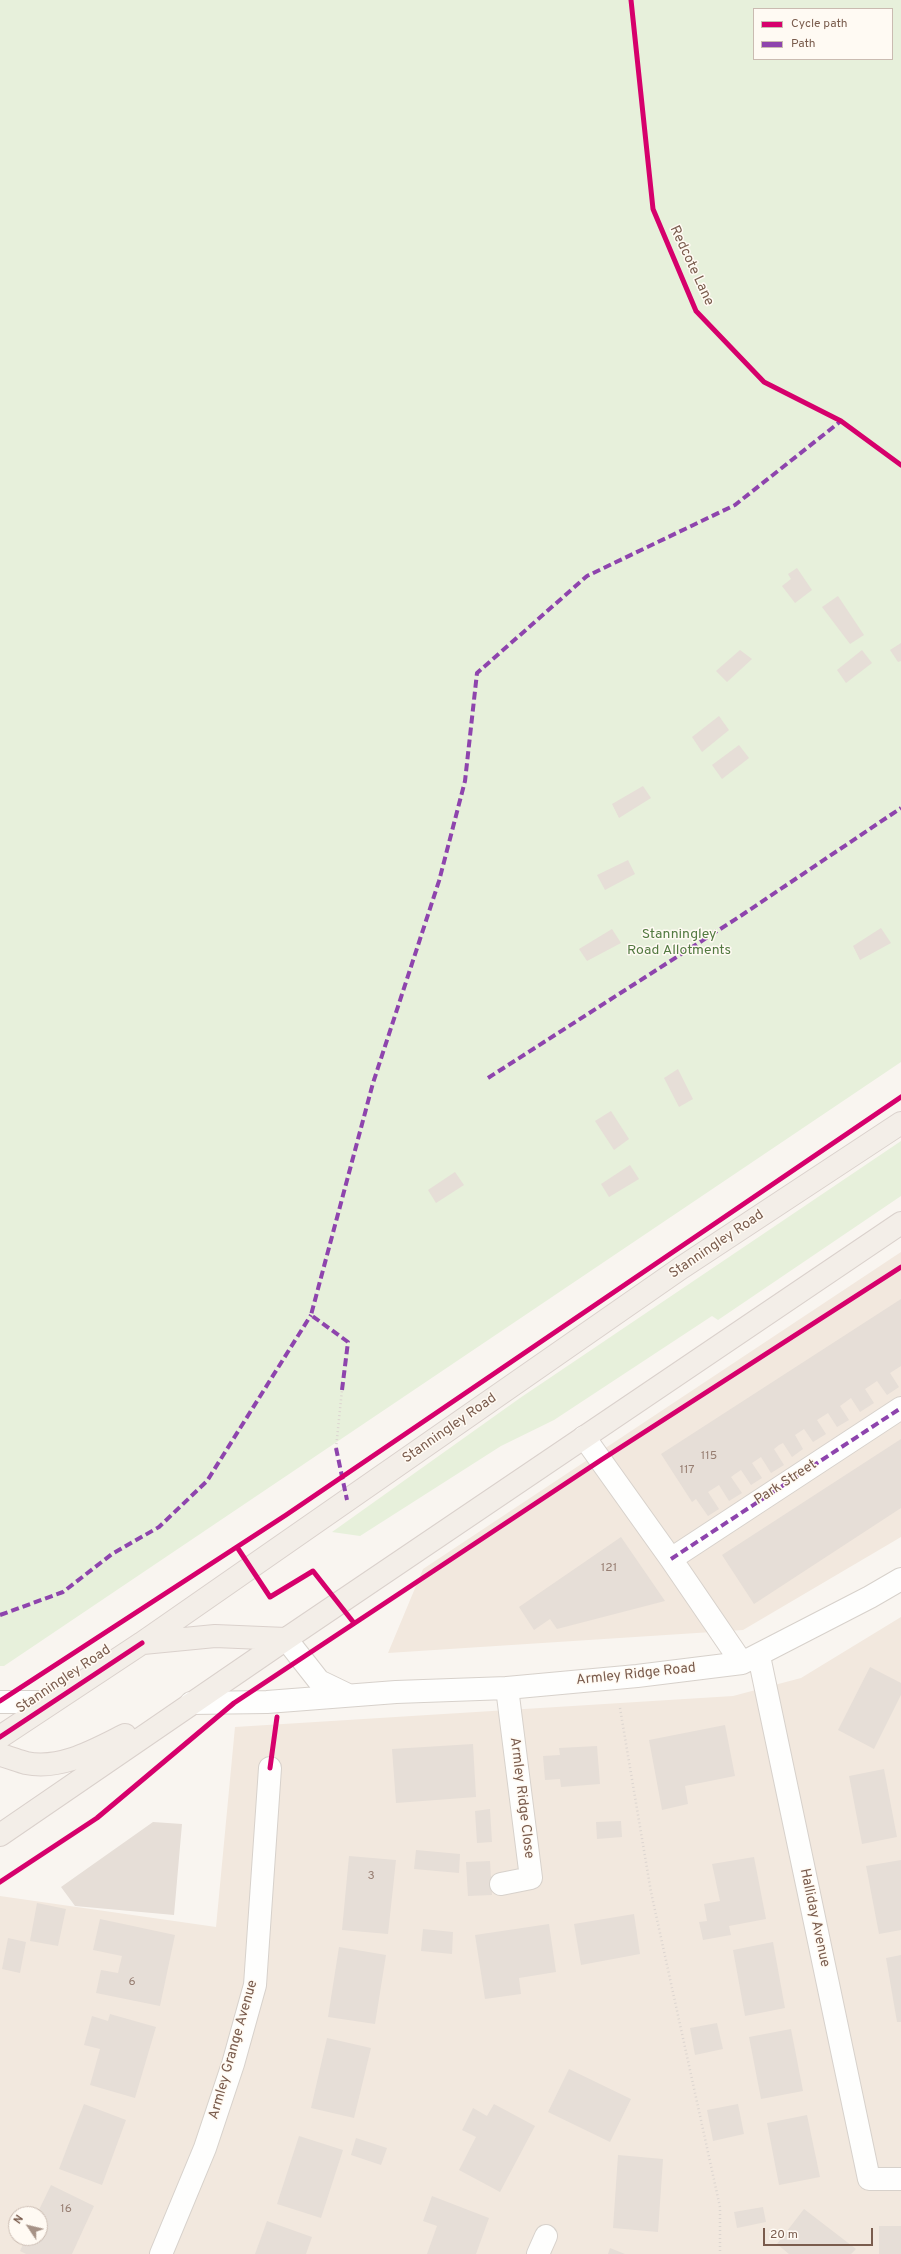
<!DOCTYPE html>
<html>
<head>
<meta charset="utf-8">
<style>
  body { margin:0 }
  #map { position:relative; width:901px; height:2254px; overflow:hidden; background:#f9f5f0; font-family:Overpass,sans-serif }
  canvas { display:block }
  .legend { position:absolute; left:753px; top:8px; width:140px; height:52px; box-sizing:border-box; background:#fffaf3; border:1px solid #cabbb1; margin:0; padding:5px 7px; list-style:none; font-size:12px; color:#7a5c4d }
  .legend li { display:flex; align-items:center; gap:8px; height:20px }
  .legend b { width:20px; border:1px solid #cabbb1 }
  .north { position:absolute; left:8px; top:2206px; width:40px; height:40px; box-sizing:border-box; background:#fffaf3; border:1px solid #cabbb1; border-radius:50%; rotate:305deg; font-size:11px; font-weight:700; line-height:16px; text-align:center; color:#7a5c4d }
  .north::after { content:''; display:block; margin:auto; width:14px; height:18px; background:#a69286; clip-path:polygon(50% 0,100% 100%,50% 72%,0 100%) }
  .scale { position:absolute; left:763px; top:2228px; width:110px; height:18px; box-sizing:border-box; border:2px solid #7a5c4d; border-top:0; padding-left:5px; font-size:12px; line-height:14px; white-space:nowrap; color:#7a5c4d; -webkit-text-stroke:3px #fffaf3; paint-order:stroke }
</style>
</head>
<body>
<div id="map">
<canvas width="901" height="2254"></canvas>
<ul class="legend">
<li><b style="height:5px;background:#d6006c"></b>Cycle path</li>
<li><b style="height:5px;background:#8e44ad"></b>Path</li>
</ul>
<div class="north">N</div>
<div class="scale">20 m</div>
</div>
<script>
const context = document.querySelector('canvas').getContext('2d');
context.lineJoin = 'round';
function fillPath(path, color) {
  context.fillStyle = color;
  context.fill(path, 'evenodd');
}
function stroke(path, color, width, dash) {
  context.strokeStyle = color;
  context.lineWidth = width;
  context.lineCap = dash ? 'butt' : 'round';
  context.setLineDash(dash || []);
  context.stroke(path);
}
function drawText(font, color, halo, rows, align = 'center') {
  context.font = font + ' Overpass,sans-serif';
  context.lineWidth = 3;
  context.setLineDash([]);
  context.textBaseline = 'middle';
  context.strokeStyle = halo;
  context.fillStyle = color;
  for (const [text, x, y, turn = 0] of rows) {
    context.save();
    context.translate(x, y);
    context.rotate((+turn || 0) * Math.PI / 180);
    context.textAlign = isNaN(turn) ? turn : align;
    if (halo) context.strokeText(text, 0, 0);
    context.fillText(text, 0, 0);
    context.restore();
  }
}
fillPath(new Path2D(`
  M901,1252V1537L743,1630L388,1653L423,1569Z
  M901,1617V2254H0V1896L216,1927L235,1727L733,1696L801,1678ZM16,2214H40V2238H16Z`), '#f2e8de');
fillPath(new Path2D(`
  M0,0H901V1062L4,1666H0ZM754,9H892V59H754Z
  M901,1141V1196L718,1320L712,1316L554,1420L501,1446L360,1536L332,1532L520,1398Z`), '#e7f0db');
fillPath(new Path2D(`
  M797,568L812,590L795,603L782,586L791,579L788,574Z
  M838,596L864,635L850,644L822,607Z
  M901,643V661L898,662L890,650Z
  M740,650L752,659L727,682L716,671Z
  M862,650L872,663L846,683L837,670Z
  M719,716L729,730L702,752L692,737Z
  M739,745L749,758L722,779L712,765Z
  M643,786L651,798L619,818L612,804Z
  M628,860L635,874L605,890L597,875Z
  M881,928L891,943L860,960L853,946Z
  M612,929L621,943L587,961L579,949Z
  M678,1069L693,1099L679,1107L664,1078Z
  M611,1111L629,1139L614,1150L595,1121Z
  M630,1165L639,1179L609,1197L601,1184Z
  M455,1172L464,1185L436,1203L428,1190Z
  M901,1299V1366L890,1373L899,1387L887,1395L877,1381L865,1389L874,1403L860,1412L851,1398L840,1406L849,1420L837,1427L828,1413L817,1420L826,1434L813,1442L804,1429L795,1435L803,1449L792,1457L783,1443L779,1445L774,1449L784,1465L771,1473L761,1457L752,1463L762,1478L751,1485L741,1470L735,1474L731,1477L742,1493L729,1501L719,1485L708,1492L719,1509L708,1516L696,1499L692,1502L661,1454Z
  M901,1439V1508L754,1604L722,1555Z
  M621,1537L665,1601L557,1629L550,1619L534,1630L519,1607Z
  M870,1667L901,1683V1695L874,1749L838,1730Z
  M725,1725L735,1776L685,1786L688,1804L662,1810L649,1740Z
  M473,1744L476,1797L396,1803L392,1749Z
  M597,1746L600,1784L561,1787L560,1779L545,1780L543,1756L560,1755L559,1748Z
  M884,1769L897,1837L862,1844L849,1776Z
  M490,1809L492,1842L477,1843L475,1811Z
  M621,1821L622,1837L597,1839L596,1822Z
  M153,1822L182,1824L174,1915L75,1906L61,1887Z
  M416,1850L460,1854L459,1873L414,1869Z
  M349,1856L396,1860L388,1934L342,1930Z
  M754,1857L766,1919L729,1926L731,1935L703,1940L699,1922L707,1921L704,1904L720,1901L712,1864Z
  M901,1860V1930L879,1934L866,1866Z
  M490,1861L492,1895L468,1896L466,1862Z
  M37,1903L66,1909L58,1946L30,1941Z
  M634,1914L640,1954L581,1965L574,1924Z
  M100,1919L175,1935L160,2006L96,1993L101,1970L118,1973L122,1956L93,1950Z
  M549,1924L556,1972L519,1978L521,1994L485,1999L475,1935Z
  M423,1929L453,1932L452,1954L421,1951Z
  M8,1938L26,1942L20,1973L2,1969Z
  M773,1942L785,2008L745,2016L733,1950Z
  M339,1947L386,1955L375,2024L328,2017Z
  M901,1955V2022H897L886,1958Z
  M110,2014L156,2027L135,2098L90,2085L100,2049L84,2045L92,2016L108,2021Z
  M717,2023L723,2049L695,2055L690,2028Z
  M791,2029L803,2091L761,2099L749,2037Z
  M327,2038L371,2048L354,2118L311,2108Z
  M569,2069L631,2099L610,2142L548,2112Z
  M84,2104L126,2120L102,2185L59,2169Z
  M494,2104L535,2126L500,2192L459,2170L476,2137L462,2130L473,2108L487,2116Z
  M738,2104L744,2134L713,2141L707,2110Z
  M807,2115L820,2177L779,2185L767,2123Z
  M299,2136L343,2150L321,2218L277,2204Z
  M356,2138L387,2148L381,2165L351,2155Z
  M618,2155L663,2159L658,2232L613,2228Z
  M51,2185L94,2206L72,2254H26L20,2251L26,2238H40V2214H37Z
  M432,2196L489,2218L476,2254H427L437,2226L423,2221Z
  M763,2207L766,2222L737,2228L734,2212Z
  M804,2209L856,2249L851,2254H789L777,2244Z
  M267,2221L312,2237L306,2254H255Z
  M879,2226H901V2254H879Z
  M610,2248L625,2254H608Z`), '#e6ded7');
const minor = new Path2D(`
  M584,1437L671,1559L742,1663
  M671,1559L901,1408
  M286,1639L319,1681L348,1695
  M759,1656L869,2179H901
  M0,1702H52
  M191,1703L267,1702L396,1692L507,1688L637,1676L742,1663L870,1597L901,1579
  M501,1884L531,1878L507,1688
  M161,2254L205,2148L233,2064L255,1985L270,1768
  M538,2254L546,2236`);
const major = new Path2D(`
  M143,1643L215,1636L286,1639
  M0,1737L142,1643L681,1268L901,1123
  M0,1755C9,1757 18,1761 26,1763C61,1770 95,1750 125,1735
  M0,1835L286,1639L901,1223`);
stroke(minor, '#d7d1cb', 24);
stroke(major, '#dad1cc', 24);
stroke(new Path2D(`
  M336,1448L342,1390
  M620,1708L651,1892L720,2207V2254`), '#dcd5d0', 2.5, [1, 3]);
stroke(minor, '#fefefd', 22);
stroke(major, '#f3eee8', 22);
stroke(new Path2D(`
  M488,1078L739,917L901,808
  M342,1390L348,1342L311,1315L373,1083L439,881L465,781L477,673L587,576L735,505L841,421
  M336,1448L347,1500
  M671,1559L901,1408
  M0,1615L63,1592L112,1554L159,1527L207,1481L311,1315`), '#8e44ad', 4, [8, 4]);
stroke(new Path2D(`
  M631,0L653,209L696,311L764,382L841,421L901,465
  M237,1547L270,1597L313,1571L354,1623
  M0,1701L286,1515L901,1097
  M0,1737L142,1643
  M270,1768L277,1717
  M0,1882L97,1818L234,1703L601,1460L901,1267`), '#d6006c', 5);
drawText('12px', '#977e72', null, [
  ["115",709,1457],
  ["117",687,1471],
  ["121",609,1569],
  ["3",371,1877],
  ["6",132,1983],
  ["16",66,2210]
]);
drawText('14px', '#7a5c4d', '#fffaf3', [
  ["Redcote Lane",691,266,65],
  ["Stanningley Road",717,1245,-34],
  ["Stanningley Road",450,1429,-35],
  ["Park Street",786,1483,-33],
  ["Armley Ridge Road",636,1675,-6],
  ["Stanningley Road",64,1680,-34],
  ["Armley Ridge Close",521,1798,83],
  ["Halliday Avenue",814,1918,78],
  ["Armley Grange Avenue",234,2050,-74]
]);
drawText('14px', '#537a41', '#fffaf3', [
  ["Stanningley",679,935],
  ["Road Allotments",679,951]
]);
</script>
</body>
</html>
